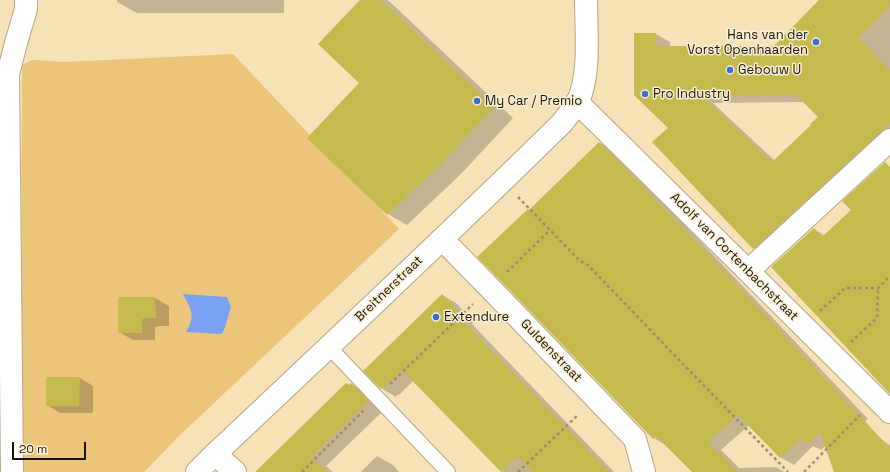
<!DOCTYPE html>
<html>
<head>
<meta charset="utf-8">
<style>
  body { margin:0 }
  #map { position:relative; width:890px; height:472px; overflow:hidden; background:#f7e1b7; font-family:"Space Grotesk",sans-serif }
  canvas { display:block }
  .scale { position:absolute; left:12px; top:442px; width:74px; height:18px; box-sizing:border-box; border:2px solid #1a1304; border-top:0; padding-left:5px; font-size:12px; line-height:14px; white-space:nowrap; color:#1a1304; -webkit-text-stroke:3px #fcf0d6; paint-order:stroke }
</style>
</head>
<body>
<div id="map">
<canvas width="890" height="472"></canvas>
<div class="scale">20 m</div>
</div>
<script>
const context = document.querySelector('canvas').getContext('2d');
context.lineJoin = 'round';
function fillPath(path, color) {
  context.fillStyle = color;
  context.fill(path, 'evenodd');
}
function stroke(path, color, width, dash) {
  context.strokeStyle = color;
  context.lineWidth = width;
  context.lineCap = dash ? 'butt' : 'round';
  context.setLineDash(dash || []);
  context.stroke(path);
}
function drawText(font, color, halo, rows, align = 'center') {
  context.font = font + ' "Space Grotesk",sans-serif';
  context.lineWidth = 3;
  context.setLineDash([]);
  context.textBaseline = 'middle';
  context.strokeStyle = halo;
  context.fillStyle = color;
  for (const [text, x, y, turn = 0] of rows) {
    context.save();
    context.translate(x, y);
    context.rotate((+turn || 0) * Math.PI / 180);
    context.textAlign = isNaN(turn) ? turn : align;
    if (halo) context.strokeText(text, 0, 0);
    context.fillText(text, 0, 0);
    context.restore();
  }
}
fillPath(new Path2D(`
  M233,54L399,229L180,435L144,472H20L22,65L30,61L33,60L65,62Z`), '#eac57a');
fillPath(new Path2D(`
  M183,294L227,297L231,307L224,330L221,334L186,332C196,316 191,309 183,294Z`), '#7aa1f3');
fillPath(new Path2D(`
  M117,0H284V13H137L117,2Z
  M361,0H387L389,1L513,118L461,174L407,225L388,214L360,83Z
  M819,0H890V143L768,256L754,248L654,142L669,128L635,34H656L670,42V47H774L819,2ZM805,102L819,117L812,125L775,161L713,103Z
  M600,143L613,151L637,174L868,419L837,448L828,443L821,450L813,446L794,465L780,457L749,425L721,450L739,468L776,467L784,472H693L667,446L654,438L529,211Z
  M890,175V390L814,229L825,236Z
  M442,295L456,303L474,322L472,324L614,472H502L413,381L399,395L398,394L396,397L381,388Z
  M119,298H155L169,306V326H157V327H155V340H133L119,332Z
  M80,378L93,386V413H60L47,405Z
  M351,384L367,393L384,410L326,466L333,472H264Z
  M880,439L890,445V472H845Z
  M377,456L393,465L399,472H361Z`), '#0003');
fillPath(new Path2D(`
  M360,0H381L494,107L442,163L387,215L307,138L359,83L318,44Z
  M819,0H890V6L858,38L890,71V123L753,249L652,142L668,128L634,95V33H656V46H774ZM701,95H796L818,117L810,124L811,125L772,162Z
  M599,142L623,166L701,247L890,448V472H834L820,433L807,444L801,438L780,458L738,415L708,442L738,472H692L656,436L653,439L498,278L477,257L528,209L529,210Z
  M885,162L890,167V394L771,267L814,228L822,237L851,210L842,201Z
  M442,294L460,313L458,316L609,472H533L517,456L501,472L402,370L384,388L383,387L381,389L363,371Z
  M118,297H155L156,318H144V319H142V333H118Z
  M46,377H80L79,406H46Z
  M346,383L349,385L351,383L369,401L311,457L328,472H255L298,430Z`), '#c4ba4e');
const lane = new Path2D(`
  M329,347L448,472`);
const street = new Path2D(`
  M577,102L748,271L890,412
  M442,239L490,288L635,439L644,472
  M748,271L890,140
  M215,454L235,472`);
const secondary = new Path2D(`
  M12,472L8,74L16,43L26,9V0
  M197,472L215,454C331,345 448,235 562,123C567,116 573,110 577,103C591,77 586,29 586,0`);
stroke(lane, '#bba77e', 16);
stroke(street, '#bba77e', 24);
stroke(secondary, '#bba77e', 24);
stroke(new Path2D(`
  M518,197L580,261L588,265L684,365L788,472
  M507,272L550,230
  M820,311L845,288H878L890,276
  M851,342L877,318L878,288
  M390,384L473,304
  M302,472L364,410
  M518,472L578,415
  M804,472L860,415`), '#9e8e6f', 2.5, [3, 3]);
stroke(lane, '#fff', 14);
stroke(street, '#fff', 22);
stroke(secondary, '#fff', 22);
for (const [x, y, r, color] of [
  [816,42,4,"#3c6cdc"],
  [730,70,4,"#3c6cdc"],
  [645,94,4,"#3c6cdc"],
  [477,101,4,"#3c6cdc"],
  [436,317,4,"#3c6cdc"]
]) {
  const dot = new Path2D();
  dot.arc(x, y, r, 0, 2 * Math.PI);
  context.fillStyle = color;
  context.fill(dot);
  stroke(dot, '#fcf0d6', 1.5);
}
drawText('13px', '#1a1304', '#fcf0d6', [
  ["Hans van der",808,35,"right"],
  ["Vorst Openhaarden",808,50,"right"],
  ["Gebouw U",738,70],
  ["Pro Industry",653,94],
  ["My Car / Premio",485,101],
  ["Extendure",444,317]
], 'left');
drawText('13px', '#1a1304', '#fcf0d6', [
  ["Adolf van Cortenbachstraat",734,257,45],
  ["Breitnerstraat",389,289,-44],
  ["Guldenstraat",551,351,46]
]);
</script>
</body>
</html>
